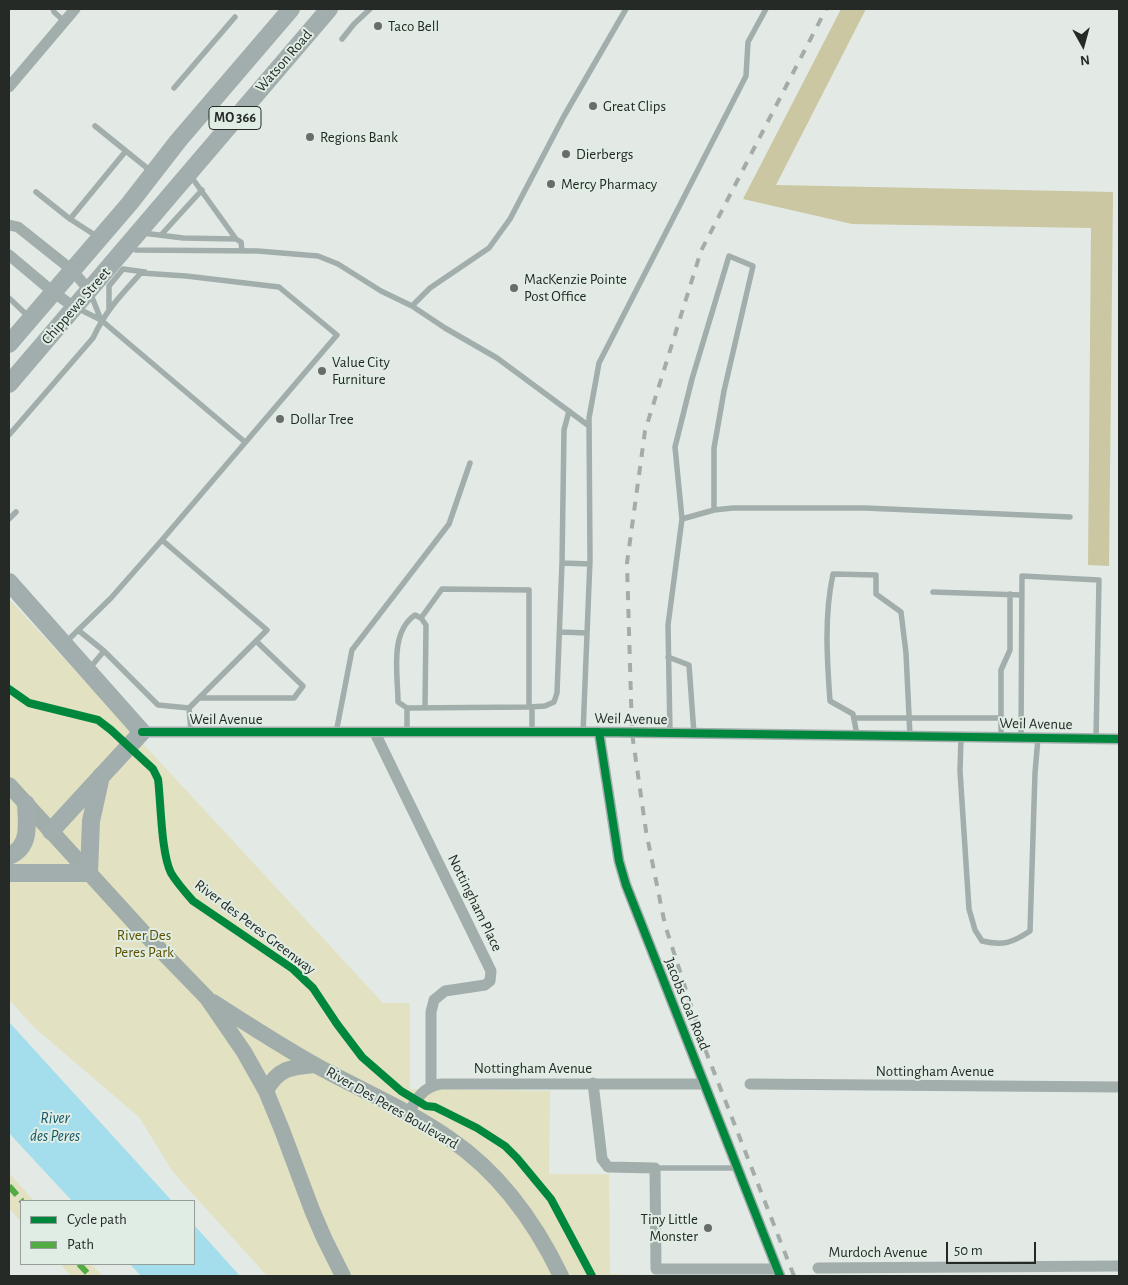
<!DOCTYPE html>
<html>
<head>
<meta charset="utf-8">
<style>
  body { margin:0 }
  #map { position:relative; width:1128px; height:1285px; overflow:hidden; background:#e3eae5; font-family:"Alegreya Sans",sans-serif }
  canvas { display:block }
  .frame { position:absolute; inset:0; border:10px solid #252a27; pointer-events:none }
  .legend { position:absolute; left:20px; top:1200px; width:175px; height:65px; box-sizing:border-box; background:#e0ede4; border:1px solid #959f98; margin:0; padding:6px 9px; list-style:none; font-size:15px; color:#252a27 }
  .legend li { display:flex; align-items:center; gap:10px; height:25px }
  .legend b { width:25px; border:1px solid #959f98 }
  .north { position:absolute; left:1058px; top:20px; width:50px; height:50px; -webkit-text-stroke:4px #e0ede4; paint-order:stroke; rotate:173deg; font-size:14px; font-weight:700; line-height:20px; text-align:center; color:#252a27 }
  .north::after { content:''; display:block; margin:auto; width:18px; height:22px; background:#252a27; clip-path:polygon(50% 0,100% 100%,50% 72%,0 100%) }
  .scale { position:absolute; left:946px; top:1242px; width:90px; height:22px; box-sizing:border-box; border:2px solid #252a27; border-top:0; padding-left:6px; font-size:15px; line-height:18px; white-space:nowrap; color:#252a27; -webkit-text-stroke:4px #e0ede4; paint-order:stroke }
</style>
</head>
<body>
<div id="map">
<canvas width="1128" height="1285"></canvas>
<div class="frame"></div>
<ul class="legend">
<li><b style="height:6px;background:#00873e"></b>Cycle path</li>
<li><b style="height:6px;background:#53ab44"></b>Path</li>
</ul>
<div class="north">N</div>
<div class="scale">50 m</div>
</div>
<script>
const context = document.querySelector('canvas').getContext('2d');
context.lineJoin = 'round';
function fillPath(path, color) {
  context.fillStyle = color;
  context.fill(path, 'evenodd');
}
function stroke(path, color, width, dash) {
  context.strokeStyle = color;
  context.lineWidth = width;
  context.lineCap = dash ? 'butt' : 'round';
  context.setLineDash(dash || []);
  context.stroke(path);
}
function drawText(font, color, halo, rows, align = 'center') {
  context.font = font + ' "Alegreya Sans",sans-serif';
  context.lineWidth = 4;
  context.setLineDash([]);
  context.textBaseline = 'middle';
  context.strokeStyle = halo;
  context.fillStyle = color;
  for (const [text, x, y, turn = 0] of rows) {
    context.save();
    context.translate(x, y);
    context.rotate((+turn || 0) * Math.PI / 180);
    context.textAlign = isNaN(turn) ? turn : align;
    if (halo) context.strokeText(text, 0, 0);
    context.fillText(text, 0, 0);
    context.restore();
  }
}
fillPath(new Path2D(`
  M9,599L383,1003H410V1089L550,1091L549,1174H609L610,1274L669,1276H267L173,1172L139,1117L35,1028L9,1000Z
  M9,1173L34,1201H21V1222L9,1208Z
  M60,1264H91L103,1276H71Z`), '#e2e1c1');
fillPath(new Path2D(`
  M841,9H866L776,185L1113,192L1109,566L1088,565L1091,228L852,224L743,199Z`), '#cac7a2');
fillPath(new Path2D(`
  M9,1022L172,1201H72L9,1133Z
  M194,1225L240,1276H141L130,1264H194Z`), '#a4ddeb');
stroke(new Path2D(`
  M53,9L54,12L64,21
  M342,39L354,24L370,9
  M174,88L235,17
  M95,126L152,172
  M190,175L236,239
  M36,192L70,219L98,237
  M70,219L125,152
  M143,233L183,238L236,239L241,242L242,251
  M161,235L202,190
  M130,247L136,250L258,251L318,256L338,264L381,291L412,306L445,328L497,358L589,426
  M90,292L101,320
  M9,298L29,317
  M412,306L430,288L489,248L510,219L564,116L626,9
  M77,308L101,320L245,442
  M109,308V286L123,269L145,272
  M9,435L93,338C106,310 121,295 141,273L186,276L279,287L337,335L162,540L267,630L189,708
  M9,519L16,512
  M682,519L675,447L692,379L729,256L753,266L724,391L714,448V510
  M562,563L590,564
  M933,592L1021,595
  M421,618L442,589L529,590V707
  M78,630L104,651L158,705L189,708L191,732
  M561,632L587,633
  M66,642L111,598L162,540
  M668,657L689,665L694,734
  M89,669L104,651
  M200,698H294L303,686L256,641
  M407,708L398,702C398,675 389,633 415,615L421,618L426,625L425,707
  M854,718H1001
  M407,732V708L529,707L545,706L554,702L557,693L562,563L564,430L569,411
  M336,733L352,650L449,524L470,463
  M532,733V707
  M583,733L590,560L589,418L599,363L746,76L748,42L766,9
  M670,733L668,625L682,519L714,510L733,508H865L1070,517
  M857,735L853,714L830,701C827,659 824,616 833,574L876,575V594L901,612L906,653L910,736
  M961,737L960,771L969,909L975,930L982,941C1003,946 1012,943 1030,931L1035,773L1038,738
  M1001,737V670L1010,650V594
  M1021,738L1022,576L1099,580L1096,739
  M655,1168H737`), '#a2aeac', 5.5);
stroke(new Path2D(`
  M9,87L75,9
  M9,225L18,227L72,270L89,290
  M9,255L53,292L74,307
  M142,732H599L1119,739
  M599,732L619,861L626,885L780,1276
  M375,733L491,971L490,981L485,985L445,991L434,1000L431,1012V1086
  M593,1083L602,1159L608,1167L655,1168L656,1269H777
  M750,1084L1119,1087
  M408,1114C416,1099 424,1086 441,1084H703
  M818,1268L1119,1266`), '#a2aeac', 11);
stroke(new Path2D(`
  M9,785L142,931L207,998L244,1052L266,1091L282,1130L312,1210L324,1238L343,1276
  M213,1002C247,1024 281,1046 317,1066C361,1090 409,1110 450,1139C500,1173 535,1222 561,1276
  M266,1091C278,1068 291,1067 315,1065`), '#a0adaa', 16);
stroke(new Path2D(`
  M9,344L130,203L178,141L291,9
  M9,384L329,9
  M9,582L142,732L51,831
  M9,856C31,847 27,824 26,804
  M9,873H89L91,821L101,776`), '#a2aead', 18);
stroke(new Path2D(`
  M794,1276L705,1049L665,925L646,831L632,733L627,563L645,431L701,251L826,9`), '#a3aca9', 4, [9, 9]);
stroke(new Path2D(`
  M9,1186L22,1201
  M79,1264L90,1276`), '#53ab44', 6, [12, 6]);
stroke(new Path2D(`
  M9,689L29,703L98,720L111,730L153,769L158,779C161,803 161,853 171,873C177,883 185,892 193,901L293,969L313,988L337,1024L362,1057L401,1091L426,1106L435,1107L477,1128L505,1146L517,1158L551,1199L592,1276
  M142,732H599L1119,739
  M599,732L619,861L626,885L780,1276`), '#00873e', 8);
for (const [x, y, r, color] of [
  [378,26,5,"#686d6a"],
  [593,106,5,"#686d6a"],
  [310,137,5,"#686d6a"],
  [566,154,5,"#686d6a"],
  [551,184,5,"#686d6a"],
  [514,288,5,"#686d6a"],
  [322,371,5,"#686d6a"],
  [280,419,5,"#686d6a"],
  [708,1228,5,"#686d6a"]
]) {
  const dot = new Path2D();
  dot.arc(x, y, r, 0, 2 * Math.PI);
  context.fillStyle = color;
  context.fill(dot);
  stroke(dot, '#e0ede4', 2);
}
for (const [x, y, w] of [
  [235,118,52]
]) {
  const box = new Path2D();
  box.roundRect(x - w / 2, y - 11.5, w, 23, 4);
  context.fillStyle = '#e0ede4';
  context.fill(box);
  stroke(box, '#252a27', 1);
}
drawText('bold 14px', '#252a27', null, [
  ["MO 366",235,118]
]);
drawText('15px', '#252a27', '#e0ede4', [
  ["Taco Bell",388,26],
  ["Great Clips",603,106],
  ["Regions Bank",320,137],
  ["Dierbergs",576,154],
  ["Mercy Pharmacy",561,184],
  ["MacKenzie Pointe",524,279],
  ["Post Office",524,296],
  ["Value City",332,362],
  ["Furniture",332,379],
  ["Dollar Tree",290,419],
  ["Tiny Little",698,1219,"right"],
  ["Monster",698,1236,"right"]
], 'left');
drawText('15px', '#252a27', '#e0ede4', [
  ["Watson Road",284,61,-49],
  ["Chippewa Street",76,306,-49],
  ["Weil Avenue",226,719],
  ["Weil Avenue",631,719,1],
  ["Weil Avenue",1036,724,1],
  ["Nottingham Place",475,903,64],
  ["River des Peres Greenway",255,927,37],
  ["Jacobs Coal Road",687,1004,68],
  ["Nottingham Avenue",533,1068],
  ["Nottingham Avenue",935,1071],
  ["River Des Peres Boulevard",392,1108,30],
  ["Murdoch Avenue",878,1252]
]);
drawText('15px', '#5d5100', '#e0ede4', [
  ["River Des",144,935],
  ["Peres Park",144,952]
]);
drawText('italic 16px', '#155766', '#e0ede4', [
  ["River",55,1118],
  ["des Peres",55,1136]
]);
</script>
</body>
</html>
